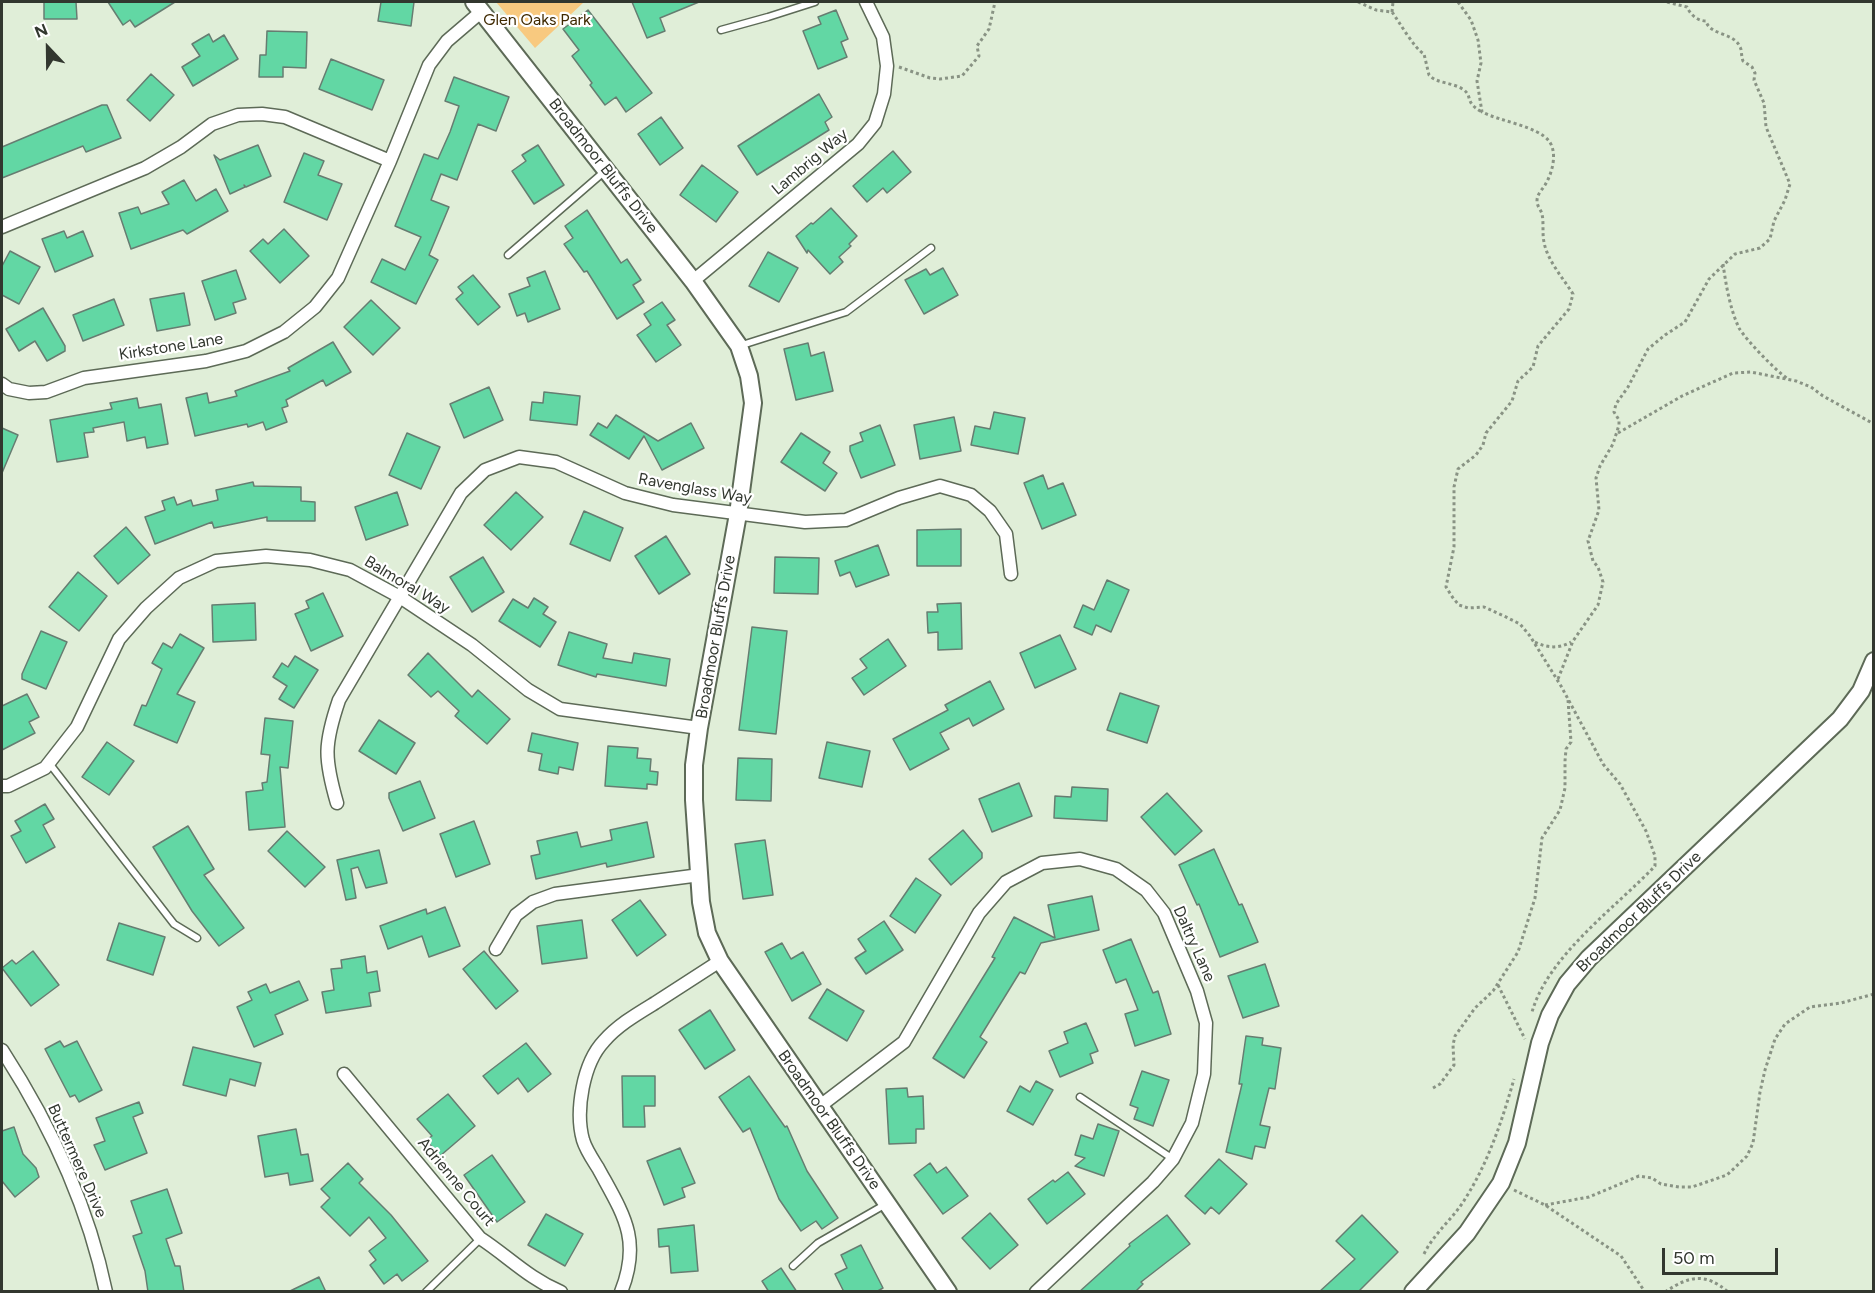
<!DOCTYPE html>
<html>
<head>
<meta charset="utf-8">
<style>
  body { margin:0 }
  #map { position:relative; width:1875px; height:1293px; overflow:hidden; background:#e0eed8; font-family:Figtree,sans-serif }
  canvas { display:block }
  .frame { position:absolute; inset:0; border:3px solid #32372f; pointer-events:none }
  .north { position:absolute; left:18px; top:18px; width:60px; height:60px; -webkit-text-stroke:4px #fff; paint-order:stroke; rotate:338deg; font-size:16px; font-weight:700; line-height:24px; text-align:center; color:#32372f }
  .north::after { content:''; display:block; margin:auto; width:21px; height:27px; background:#32372f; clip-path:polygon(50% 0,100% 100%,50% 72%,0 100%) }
  .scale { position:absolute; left:1662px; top:1248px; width:116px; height:27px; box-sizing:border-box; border:3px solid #32372f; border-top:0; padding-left:8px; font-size:18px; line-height:21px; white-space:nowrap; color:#32372f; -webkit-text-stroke:4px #fff; paint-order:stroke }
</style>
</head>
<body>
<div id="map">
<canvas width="1875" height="1293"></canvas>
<div class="frame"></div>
<div class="north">N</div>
<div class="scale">50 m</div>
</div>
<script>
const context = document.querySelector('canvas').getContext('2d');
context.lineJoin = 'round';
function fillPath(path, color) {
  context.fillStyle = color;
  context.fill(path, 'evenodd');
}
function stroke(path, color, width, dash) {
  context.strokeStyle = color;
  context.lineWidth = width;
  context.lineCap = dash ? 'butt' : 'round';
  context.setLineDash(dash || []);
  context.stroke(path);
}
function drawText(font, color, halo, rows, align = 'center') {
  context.font = font + ' Figtree,sans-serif';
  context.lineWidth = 4.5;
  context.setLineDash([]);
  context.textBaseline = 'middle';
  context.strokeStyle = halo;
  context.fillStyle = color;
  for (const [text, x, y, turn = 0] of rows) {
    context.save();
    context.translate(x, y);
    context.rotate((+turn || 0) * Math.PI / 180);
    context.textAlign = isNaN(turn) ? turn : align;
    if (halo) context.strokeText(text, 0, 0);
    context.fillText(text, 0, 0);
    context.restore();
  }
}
fillPath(new Path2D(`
  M496,2H584L535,48Z`), '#f8c97f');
const building = new Path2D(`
  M44,2H76L77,19H44Z
  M108,2H175L135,27L130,20L123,25Z
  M381,2H414L411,26L378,21Z
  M632,2H699L660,18L665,31L647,38Z
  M588,10L652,93L626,112L616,97L605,105L590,85L592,83L572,56L579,50L563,29Z
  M836,10L848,39L841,42L847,57L818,69L803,31L821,24L818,17Z
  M267,31L307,32L306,68L283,67V77H259L260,55H266Z
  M209,34L213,42L224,35L238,59L193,86L182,67L200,56L192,44Z
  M331,59L384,80L372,110L319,89Z
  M151,74L174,95L150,121L127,100Z
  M454,77L509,97L496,131L478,124L457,180L441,174L431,200L449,207L429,255L438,260L416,304L371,282L382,259L405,270L421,237L395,226L424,154L438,159L450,132L459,106L445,101Z
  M819,94L832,117L825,122L829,130L757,175L738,146Z
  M102,105H107L121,138L86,152L83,146L2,178V147Z
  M661,117L683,148L660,165L638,134Z
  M258,145L271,176L246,187L244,185L245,187L230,194L214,155L220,160Z
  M538,145L564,185L534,204L512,171L526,161L522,155Z
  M893,151L911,172L887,193L883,188L867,202L853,186Z
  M304,153L324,161L318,175L342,184L327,220L284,202Z
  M702,165L738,192L716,222L680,195Z
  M184,180L196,201L216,189L228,211L187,234L183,230L131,249L119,213L138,207L141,214L169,204L162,192Z
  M831,208L857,236L849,244L851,246L839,257L843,262L830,274L808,250L807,253L796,236L811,223L813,224Z
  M587,210L621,263L627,259L641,280L633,285L644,302L617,319L587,271L584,272L564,244L573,238L565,226Z
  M284,229L309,256L280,283L250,251L263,239L268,244Z
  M64,231L67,238L83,231L93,256L55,272L42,239Z
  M10,251L40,267L19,304L2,295V266Z
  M768,252L798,268L779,302L749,286Z
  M943,268L958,295L924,314L905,280L926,269L930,275Z
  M236,270L246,299L233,303L236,313L215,320L202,281Z
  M545,271L560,309L528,322L525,313L517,316L509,294L530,286L527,278Z
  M473,275L500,307L478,325L456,299L463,293L458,287Z
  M184,293L190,325L157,331L150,299Z
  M114,299L124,325L83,341L73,315Z
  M371,300L400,328L373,355L344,327Z
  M662,302L675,320L667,325L681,345L656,362L637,335L651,325L644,314Z
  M43,308L65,346V351L47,361L35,341L19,351L6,329Z
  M333,342L351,372L326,386L323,380L286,400L288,406L282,408L287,422L266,430L263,422L248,427L247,424L195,436L186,398L207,393L209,403L237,396L235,391L290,371L288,368Z
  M808,343L811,356L824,352L833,391L796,400L784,349Z
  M489,387L503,420L464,438L450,404Z
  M544,392L580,396L577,425L530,420L532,402L543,403Z
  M137,398L139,408L161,404L168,444L147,448L145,437L127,441L124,422L93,428L94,432L84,433L88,457L57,462L50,420L112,409L110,403Z
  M994,412L1025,418L1018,454L971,445L975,426L990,429Z
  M616,415L658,441L691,423L704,448L662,470L644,436L629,459L590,435L598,423L607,428Z
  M954,417L961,451L920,459L914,425Z
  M880,425L895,465L861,478L850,451V446L863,441L860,433Z
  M2,428L18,435L2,473Z
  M407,433L440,447L421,489L389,475Z
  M801,433L830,452L823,463L837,473L825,491L781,462Z
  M1043,475L1048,489L1063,483L1076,515L1042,529L1024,483Z
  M253,482L254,486L301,487V501L315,502V521H267V517L214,528L212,522L155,544L145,517L165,510L162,501L174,497L177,505L191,500L193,506L218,500L216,490Z
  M397,492L408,525L366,540L355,507Z
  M516,492L543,517L511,550L484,525Z
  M584,511L623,528L610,561L570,544Z
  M126,527L150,555L118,584L94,556Z
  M961,529V566H917V530Z
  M666,536L690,574L659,594L635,556Z
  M878,545L889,575L856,587L850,572L840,576L835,561Z
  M483,557L504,592L472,612L450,577Z
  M775,557L819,558L818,594L774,593Z
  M78,572L107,596L79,631L49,607Z
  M1107,580L1129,590L1111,632L1096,625L1092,635L1074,627L1083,605L1094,610Z
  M323,593L343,636L311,651L295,614L309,608L306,601Z
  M534,598L548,607L543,614L556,622L540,647L499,621L513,599L528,608Z
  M255,603L256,640L213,642L212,605Z
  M961,603L962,649L938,650V632L928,633L927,612H938L937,604Z
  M752,627L787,631L776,734L739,730Z
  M41,631L67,642L46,689L22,679V674Z
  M569,632L607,644L603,658L632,663L634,653L670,659L666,686L597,674L596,677L558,665Z
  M180,634L204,648L177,694L195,702L177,743L134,725L142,705L146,706L162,669L152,663L163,643L172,648Z
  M1060,635L1076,669L1035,688L1020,653Z
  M888,639L906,666L864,695L852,678L867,668L860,659Z
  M428,653L472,697L478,690L510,719L487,744L455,716L459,711L438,691L431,697L408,675Z
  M295,656L318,670L294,708L279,699L287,686L273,677L282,663L288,667Z
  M990,681L1004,709L973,726L969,718L940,733L949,749L910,770L893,739L948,710L945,705Z
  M1120,693L1159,706L1147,743L1107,730Z
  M27,694L39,717L29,722L35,733L2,750V706Z
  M265,718L293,721L288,768L280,767L285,827L249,830L246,792L263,790L262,783L267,782L270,755L261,754Z
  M379,720L415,743L396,774L359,751Z
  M532,733L578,743L573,770L559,767L558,774L539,770L542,754L528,751Z
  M107,742L134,761L109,795L82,777Z
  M827,742L870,751L862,787L819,778Z
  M608,746L638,748L637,758L651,759L650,771L658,772L657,785L647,784V789L605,786Z
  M738,758L772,759L771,801L736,800Z
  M420,781L435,818L403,831L389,798V793Z
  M1019,783L1032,816L992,832L979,799Z
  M1072,787L1108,789L1107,821L1054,818L1055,796L1071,797Z
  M1167,793L1202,831L1175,855L1141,817Z
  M45,804L54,819L43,825L55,847L26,863L11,836L21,831L15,821Z
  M474,821L490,864L456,877L440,834Z
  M647,822L654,857L607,867L606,863L536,879L531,856L540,854L537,841L577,832L581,847L612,840L610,830Z
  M188,826L214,869L204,875L244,928L219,946L192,911L153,847Z
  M963,830L982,853V858L951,885L929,859Z
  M287,831L325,867L305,887L268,851Z
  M765,840L773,895L743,899L735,844Z
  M1214,849L1239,905L1242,904L1258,942L1220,957L1199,904L1197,905L1179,865Z
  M379,850L387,883L366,888L358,867L351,869L356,898L346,900L337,860Z
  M916,878L941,895L915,933L890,916Z
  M1092,896L1099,930L1041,943L1025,974L1020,972L980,1037L987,1042L964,1078L933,1058L995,958L992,957L1014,917L1055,938L1048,905Z
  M640,900L666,935L637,956L612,920Z
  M445,907L460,946L429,957L422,936L388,949L380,926L426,909L427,914Z
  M582,920L587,958L542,964L537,926Z
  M884,921L903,950L866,974L855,958L866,951L858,939Z
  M119,923L165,937L153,975L107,960Z
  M1131,939L1153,993L1158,991L1171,1034L1135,1046L1125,1014L1138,1010L1126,979L1116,983L1103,950Z
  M782,943L791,959L803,952L821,984L792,1001L765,952Z
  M33,951L59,985L31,1006L2,968L12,960L16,964Z
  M484,951L518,991L496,1009L463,969Z
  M365,956L367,973L377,971L380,991L369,993L371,1006L326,1013L322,992L334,990L331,969L342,968L341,960Z
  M1265,964L1279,1006L1243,1018L1228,976Z
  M299,981L308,1000L275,1015L283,1034L254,1047L237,1007L252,1000L248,992L266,984L270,993Z
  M827,989L864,1011L847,1041L809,1018Z
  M710,1010L735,1050L705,1069L679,1030Z
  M1086,1023L1098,1051L1090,1054L1093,1063L1060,1077L1049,1051L1068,1043L1064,1032Z
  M1246,1036L1263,1038L1262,1045L1281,1048L1275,1089L1269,1088L1260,1125L1270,1127L1265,1148L1255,1146L1252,1159L1226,1152L1242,1084H1239Z
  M60,1041L64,1047L77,1041L102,1090L79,1102L75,1095L70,1097L45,1049Z
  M526,1043L551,1074L528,1092L518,1078L498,1094L483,1076Z
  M193,1047L261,1063L255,1086L230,1079L226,1096L183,1085Z
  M1142,1071L1169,1080L1153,1126L1134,1119L1138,1108L1130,1105Z
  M622,1076H655V1106H644L645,1127H623Z
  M749,1076L785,1127L787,1126L807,1171L838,1218L822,1229L816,1221L801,1231L779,1199L750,1128L743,1132L719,1097Z
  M1036,1081L1053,1090L1033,1125L1007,1111L1020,1086L1030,1092Z
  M907,1088L908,1097L923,1096L924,1129H916V1143L889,1144L886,1089Z
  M448,1094L475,1126L440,1156L426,1140L432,1136L417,1119Z
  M139,1102L143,1113L133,1117L147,1153L105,1170L94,1145L105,1141L96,1118Z
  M1098,1124L1119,1131L1104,1176L1075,1166L1085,1158L1075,1155L1081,1135L1093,1139Z
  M14,1127L23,1154L36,1168L39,1177L15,1197L2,1181V1131Z
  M296,1129L301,1155L308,1154L313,1181L290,1185L288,1173L265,1177L258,1136Z
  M680,1148L695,1183L682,1188L685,1197L664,1205L647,1161Z
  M492,1155L525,1202L497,1222L464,1175Z
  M1219,1159L1247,1184L1219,1214L1211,1207L1205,1214L1185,1196Z
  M348,1163L363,1179L359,1183L391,1215L428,1261L402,1281L397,1274L384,1284L370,1265L376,1260L369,1251L386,1238L369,1217L350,1236L321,1207L330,1198L321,1189Z
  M930,1163L937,1173L946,1167L968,1196L943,1214L914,1175Z
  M1068,1172L1085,1194L1047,1224L1028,1199L1053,1180L1055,1182Z
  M167,1189L182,1233L166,1239L175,1266H180L184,1292H148L145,1271L133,1236L142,1233L131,1201Z
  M990,1213L1018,1245L990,1269L962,1238Z
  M546,1214L583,1234L565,1266L528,1245Z
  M1167,1215L1190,1244L1141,1282L1143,1284L1135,1292H1079L1130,1246L1129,1244Z
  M1362,1215L1398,1252L1358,1292H1319L1355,1259L1336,1241Z
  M694,1225L698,1271L671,1273L669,1246L659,1247L658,1229Z
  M861,1245L883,1288L876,1292H844L835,1274L847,1268L841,1255Z
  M781,1268L797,1292H769L762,1281Z
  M319,1277L326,1292H288Z`);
fillPath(building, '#62d7a4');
stroke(building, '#667d71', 1.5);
const lane = new Path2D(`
  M721,30L768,17L815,2
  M508,255L605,171
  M739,346L846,312L931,248
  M49,763L174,924L197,938
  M1080,1097L1173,1159
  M793,1266L818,1243L886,1204
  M426,1292L480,1239`);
const street = new Path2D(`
  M2,227L145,168L181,147L212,124L238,115L262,114L285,117L390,161
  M693,281L858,144L875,123L884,94L887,66L883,37L866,2
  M2,384L9,389L29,393L46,392L84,378L206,361L246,351L284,332L315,307L338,278L390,161L429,65L447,41L482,11
  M2,786H8L45,768L77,727L119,639L146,608L179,578L216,561L266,556L310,560L350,570L400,597L472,645L528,690L560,709L699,728
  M337,803C324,758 324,744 339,700L461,493L485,470L519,457L556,462L625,493L673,505L805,522L846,520L899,498L940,486L971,495L990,511L1006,534L1011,574
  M496,949L516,915L533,902L555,894L700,875
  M2,1050C50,1124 88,1205 106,1292
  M344,1074L480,1238C509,1257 528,1278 561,1292
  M820,1106L904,1042L979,913L1006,882L1042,863L1080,859L1116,869L1146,890L1164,913L1197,991L1206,1023L1204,1074L1192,1123L1173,1159L1153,1182L1036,1292
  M621,1292C642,1239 623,1214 598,1168C593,1160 586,1150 583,1140C575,1111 583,1063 604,1041C618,1025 637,1014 655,1003C677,989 698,975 720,961`);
const secondary = new Path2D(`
  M474,2L693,281L739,346L749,376L753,403L738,514L699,728L694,765V800L701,902L707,933L720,961L948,1292
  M1413,1292L1467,1233L1501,1183L1517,1143L1540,1043L1550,1015L1567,984L1589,958L1840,719L1861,691L1874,661`);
stroke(lane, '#5d6a57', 9);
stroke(street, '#5d6a57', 15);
stroke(secondary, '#5d6a57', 20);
stroke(new Path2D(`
  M1358,2L1376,10L1392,12C1400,23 1414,48 1424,54L1429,75C1437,84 1453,82 1464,90C1473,97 1464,102 1482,112
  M1458,2L1471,20L1478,40L1481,63L1477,81L1482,112C1499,121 1537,126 1549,141C1558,153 1552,174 1545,185C1542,190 1537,194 1537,201C1537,206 1541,210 1542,214C1544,223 1542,233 1544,242C1547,260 1563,278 1573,294L1569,309L1538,346L1533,367L1518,381L1512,401L1486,433L1483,445L1476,455L1458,469L1454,487V547L1446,587L1453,598L1459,605L1468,608L1484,607L1508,618L1520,624L1530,636L1561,686L1603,764L1620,784L1646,831L1655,856V866C1615,908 1548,956 1532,1012
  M1392,12L1393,2
  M899,67L930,78L940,79L962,76L979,56L977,46L989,29L995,2
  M1723,264C1726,285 1730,309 1739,328C1746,340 1776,371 1788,379
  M1618,433L1682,396L1733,373L1751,372L1796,381L1811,387L1823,396L1874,424
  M1535,642C1547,648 1559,649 1571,642
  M1558,679L1573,641L1598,605L1603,582L1598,567L1593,561L1588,541L1599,510L1596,478L1600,466L1613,444L1619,425V420L1614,412L1616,404L1628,387L1648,349L1665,335L1685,322L1709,279L1735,254L1760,248L1770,239L1774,221L1785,200L1790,184L1766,127L1764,103L1754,80L1755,73L1752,67L1743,61C1741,56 1742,50 1740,47C1734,32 1710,36 1706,21C1697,21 1690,14 1687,7L1667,2
  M1498,985L1525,1039
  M1433,1088L1440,1084L1454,1065L1453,1045L1455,1036L1475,1008L1493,991L1518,952L1535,898L1542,838L1560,810L1565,788V761L1566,749L1571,742L1568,700
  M1514,1190L1545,1205L1621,1256L1645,1292
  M1545,1205L1589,1197L1639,1176L1652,1178L1661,1184L1679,1187H1692L1727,1175L1747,1156L1753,1143L1760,1092L1765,1070L1775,1039L1785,1024L1810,1007L1841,1003L1874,994
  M1424,1254C1434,1233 1453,1219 1465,1199C1488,1163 1502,1121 1514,1079
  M1665,1292C1689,1276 1705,1272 1728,1292`), '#899384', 3, [3, 3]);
stroke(lane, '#fff', 6);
stroke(street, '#fff', 12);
stroke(secondary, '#fff', 16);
drawText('16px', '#3f2900', '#fff', [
  ["Glen Oaks Park",537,20]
]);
drawText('16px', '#32372f', '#fff', [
  ["Lambrig Way",810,162,-40],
  ["Broadmoor Bluffs Drive",603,166,52],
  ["Kirkstone Lane",171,347,-9],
  ["Ravenglass Way",695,489,10],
  ["Balmoral Way",407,585,31],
  ["Broadmoor Bluffs Drive",716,637,-80],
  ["Broadmoor Bluffs Drive",1639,912,-44],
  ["Daltry Lane",1194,944,66],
  ["Broadmoor Bluffs Drive",829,1120,55],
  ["Buttermere Drive",77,1161,66],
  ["Adrienne Court",456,1182,50]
]);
</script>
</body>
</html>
